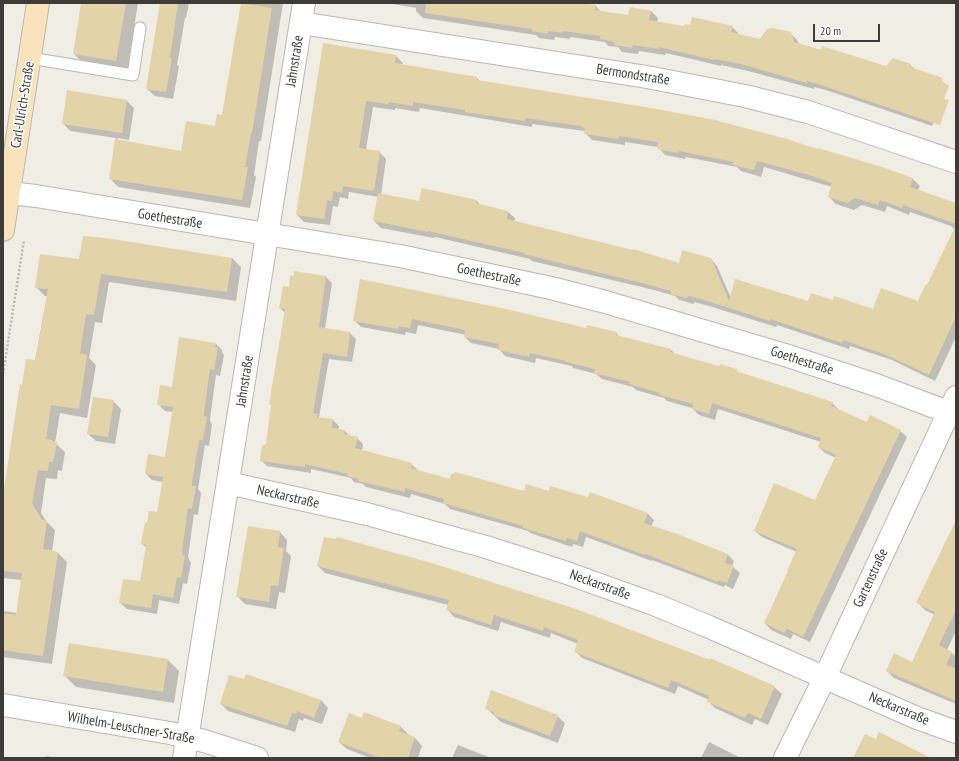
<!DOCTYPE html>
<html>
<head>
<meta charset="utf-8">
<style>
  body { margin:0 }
  #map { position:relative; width:959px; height:761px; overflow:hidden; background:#f0ede5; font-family:"PT Sans Narrow",sans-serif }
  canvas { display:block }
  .frame { position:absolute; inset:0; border:4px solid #3d3c39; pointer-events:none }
  .scale { position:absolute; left:813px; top:24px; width:67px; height:18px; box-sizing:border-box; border:2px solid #3d3c39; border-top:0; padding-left:5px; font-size:12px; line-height:14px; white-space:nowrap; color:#3d3c39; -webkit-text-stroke:3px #fff; paint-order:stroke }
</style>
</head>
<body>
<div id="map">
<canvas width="959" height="761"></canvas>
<div class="frame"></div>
<div class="scale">20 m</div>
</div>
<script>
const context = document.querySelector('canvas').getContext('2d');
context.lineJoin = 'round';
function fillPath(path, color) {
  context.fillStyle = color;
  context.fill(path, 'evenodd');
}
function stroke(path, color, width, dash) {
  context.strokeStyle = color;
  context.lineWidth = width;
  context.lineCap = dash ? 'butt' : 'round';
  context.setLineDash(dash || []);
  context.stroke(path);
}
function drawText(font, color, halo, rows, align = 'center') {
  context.font = font + ' "PT Sans Narrow",sans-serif';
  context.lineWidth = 3;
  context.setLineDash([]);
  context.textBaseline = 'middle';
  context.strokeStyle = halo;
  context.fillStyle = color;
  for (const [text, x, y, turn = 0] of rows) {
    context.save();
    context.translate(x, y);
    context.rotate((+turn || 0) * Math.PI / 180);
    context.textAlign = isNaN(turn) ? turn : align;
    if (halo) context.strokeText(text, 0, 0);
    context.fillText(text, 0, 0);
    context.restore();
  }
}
fillPath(new Path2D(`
  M82,3H138L127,72L85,65L74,54Z
  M161,3H189L186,18H185L177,65L179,66L173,99L155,96L147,89Z
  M242,3H283L261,141H259L254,175L256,177L250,208L118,187L110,178L116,138L70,131L63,123L68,91L127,101L134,108L129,140L118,138L117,140L182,152L216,127L223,116Z
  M387,3H587V5L596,6L601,12L629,16L631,8L651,11L658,18L657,23L685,27H732L739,34V35L761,40L790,33L797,40L799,44L886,67L910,65L915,69L939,78L946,85L932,126L826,90L814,87V89L748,71L721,65V66L666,53L665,55L639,51L638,54L622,52L618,47L608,46L605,42L570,37V39L555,37L554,40L539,38L536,35L423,18L416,11V8Z
  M324,44L396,56L403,63L402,65L477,78L481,82L913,179L920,186L918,190L955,204L956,203V337L935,381L892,360L850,346L849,349L777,325L776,327L709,306L694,302V304L679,300L675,296L654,290L532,261L530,259L435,237L434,238L381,228L374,221L379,197L349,192L348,199L340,197L338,207L333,206L330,225L304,222L297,215ZM373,107L395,110V108L419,112L420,108L532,127V124L585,131V133L592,140L625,145V142L658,147L665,155L685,159L686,157L737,167L741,171L761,177L764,167L832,187L829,197L836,204L854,210L862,205L885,212L887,206L909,215L910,212L951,226L955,230L928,286L918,302L873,311L834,301L809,303L731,298L717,266L710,258L679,264L514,222L515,218L508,212L481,206L477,201L420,202L381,195L386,159L379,152L366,150Z
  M232,258L241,267L236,301L109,282L102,323L95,322L89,358L96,365L87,418L60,413L55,443L65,452L62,471L58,470L57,479L46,478L41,513L46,521L55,530L52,552L58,553L67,562L52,664L3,657V611L17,613L22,580L3,578V504L23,386L35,361L47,296H45L36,287L80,260Z
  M326,277L332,283L325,329L350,333L356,339L352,362L329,359L319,417L321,419L333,420L339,426L338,430L345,431L350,436L357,438L363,444L362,451L411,464L418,470L417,471L451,480L525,492H549L588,498L590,493L648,514L654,520L651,527L728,555L734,561L732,566L740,573L733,589L725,585L724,587L652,560V561L586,537L583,547L573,544L572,547L530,533L528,531L450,509L445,504L411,494L410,498L366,487L363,484L354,482L351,478L311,469V473L267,466L261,460L267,444L272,406L270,404L285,313L280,308L289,288Z
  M360,281L587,329L616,333L620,337L671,350L675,354L720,368L736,370L740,374L832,403L839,410L867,424L900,431L907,437L810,642L793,634L791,639L771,630L765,623L797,552L762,537L755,531L816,501L836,458L825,453L819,447L821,442L718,409L715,420L699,415L692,408L667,401L664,398L636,390L633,387L602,379L596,374L573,368L572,366L536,358L535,363L505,356L499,349L471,343L465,337L466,335L418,325L416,334L406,332L405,335L361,327L354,320Z
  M216,344L222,350V352L224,355L220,376L216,375L210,419V421L212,424L209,446L205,445L198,489L201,493L198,515L194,514L188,557L191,563L187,584L183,583L179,604L159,600L157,614L127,609L120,603L141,583L147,548L142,544L148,524L158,513L163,482L152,480L146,474L165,458L173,412L165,411L158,404L172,388Z
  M113,401L121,409L115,444L96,441L88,434Z
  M956,522V631L947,650L952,653L956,657V666L954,669H956V704L894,678L887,671L913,663L935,615L925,610L918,603Z
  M280,532L287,540L286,551L291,556L285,593L279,592L276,609L245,604L238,597Z
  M325,538L774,687L782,694L768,725L755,719L752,725L715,708L708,701L709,700L678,686L675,694L582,658L575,651L578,644L551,633L550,638L501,622L498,631L454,617L447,609L448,605L325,573L318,566Z
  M168,660L179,671L174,703L76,687L65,676Z
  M245,681L321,700L328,708L322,724L304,718L303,721L299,719L295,732L228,711L221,704Z
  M486,708L557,716L565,723L558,743L501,722Z
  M363,719L400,726L408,734L407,735L415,738L422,746L418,758H370L347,749L339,742Z
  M709,742L741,758H701Z
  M458,745L491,758H452Z
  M46,756L60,758H45Z`), '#0003');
fillPath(new Path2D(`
  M81,3H126L116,61L73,54Z
  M160,3H178L170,58H172L166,92L146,89Z
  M241,3L272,8L252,133H251L245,167H248L242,200L109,179L115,139L181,151L186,121L215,126L217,114L222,115Z
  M426,3H582L596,5L595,10L628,15L630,7L651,11L649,20L684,26L685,24L690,25L692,17L733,26L731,32L760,39L767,29L773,28L791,32L794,42L821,50L822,46L886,66L893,58L911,64L910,67L943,78L942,82L949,85L944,99L949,100L940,125L818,84L807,81V83L741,64L715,59L714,60L659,47V49L633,45L632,48L614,45L615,42L600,39V36L563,31V33L548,31V34L532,31V29L425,13Z
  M323,43L396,55L395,63L477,77V80L657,109L715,120L787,139L817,149L818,148L882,167L913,178L910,187L956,203V224L903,205L902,208L880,200L878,205L855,198L847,203L828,197L832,183L809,175L757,161L754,170L733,165L734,162L679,151V153L657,149L658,142L619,136L618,139L584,134L585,128L581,127V126L526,118L525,121L465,112V110L413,102V106L389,102L388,104L366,101L359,148L380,151L374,191L343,186L342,193L333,191L332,201L327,200L324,219L296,215Z
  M67,90L127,100L122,133L62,124Z
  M422,188L477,200L476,203L508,211L507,219L633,250V249L679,263L682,250L711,258L729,301L735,279L808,301L811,293L833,300L834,296L873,309L881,288L918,301L926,284L927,285L956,225V316L929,375L884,354L843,340L842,343L770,319V321L701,299L688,296L687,298L671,294V291L646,284L524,254L525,253L428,231V232L373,221L378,193L419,201Z
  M83,236L106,238L232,258L227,292L101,274L94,315L86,314L80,353L87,355L79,409L51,405L46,439L52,440V441L57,442L53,462H49L48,471L38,470L32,503L42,520H47L43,549L58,552L43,656L3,650V613L16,615L22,573L3,571V495L20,384L22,385L26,359L35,360L36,356L48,289L35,288L40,254L79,259Z
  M294,271L326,276L319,327L350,332L347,357L323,353L313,413L318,414L317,417L333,419L332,428L345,430L344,434L358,437L355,448L412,463L411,468L450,479L451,474H454L455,472L524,491L526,484L549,491L550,486L588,497L590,492L648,513L644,523L677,534L728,554L725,563L734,566L727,583L718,580V582L646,554L645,555L580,531L577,541L567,538L566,541L523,528V526L443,503L444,499L405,488V492L358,481L359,479L347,476L348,474L305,464V467L260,461L262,446L266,444L271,405L269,404L285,309L279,308L283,286L289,287L290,275L294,276Z
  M360,279L506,309L586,328L587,325L617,332L616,335L671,349L670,352L719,366L720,364L737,369L736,371L833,402L831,406L867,422L870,415L901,430L803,637L787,629L784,633L764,623L788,571H787L797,549L754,531L774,483L815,500L836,455L818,447L821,438L712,403L709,414L692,409L693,404L660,395V393L629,384L630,382L594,373L595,369L566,362V361L530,353L529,357L498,350L499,344L464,337L465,330L412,319L410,328L399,326L398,329L353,321Z
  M179,337L216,343L215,347H218L214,370L210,369L204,412V416L207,417L203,440H199L192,482V486H196L192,509L188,508L182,551H183L182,555L185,556L181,578L177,577L173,598L153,594L151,608L119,603L123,579L140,581L146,545L141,544L145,522L147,523L149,511L157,512L163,477L145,474L148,454L165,457L173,407L157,405L160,385L172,387Z
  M93,397L114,400L108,437L87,434Z
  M956,520V610L939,645L952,652L946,665L956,668V701L886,671L894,653L912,662L935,612L916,603Z
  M248,526L280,531L278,547L284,548L278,586L271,585L269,602L236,597Z
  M324,537L336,539L337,537L435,564L576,609L710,660V658L775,686L761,719L748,713L745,718L707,702L709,696L671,680L668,688L574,652L578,640L544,627L543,631L494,615L491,625L446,610L449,600L317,566Z
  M69,643L168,659L163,692L63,676Z
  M246,674L321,700L314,718L297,711L296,714L292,713L287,726L220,704L229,675L244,679Z
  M491,690L558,715L550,736L493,715L494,712L485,709Z
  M364,712L401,726L399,731L415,737L408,758H381L338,742L349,713L362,718Z
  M879,732L931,758H853L865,734L876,739Z`), '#e2d3a9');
const service = new Path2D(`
  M30,58L133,75L140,28`);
const minor = new Path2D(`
  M301,23L647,77L745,96L808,112L956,162
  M9,193L36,196L400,256L551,288L602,301L785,355L876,385L956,415
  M228,483L367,514L486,547L564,572L656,605L707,626L917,718L956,732
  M184,758L304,3
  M785,758L825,677L956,397`);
const tertiary = new Path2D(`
  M3,705L170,733L204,741L257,758`);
const secondary = new Path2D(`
  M3,230L38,3`);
stroke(service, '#bab8b0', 13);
stroke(minor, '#bab8b0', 24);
stroke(tertiary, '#bab8b0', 24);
stroke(secondary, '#bab8b0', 24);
stroke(new Path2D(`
  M3,374L24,240`), '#bab7b1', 2.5, [2, 2]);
stroke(service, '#fff', 11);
stroke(minor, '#fff', 22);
stroke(tertiary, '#fff', 22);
stroke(secondary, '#f8e3bd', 22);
drawText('14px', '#3d3c39', '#fff', [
  ["Jahnstraße",295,61,-81],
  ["Bermondstraße",633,75,9],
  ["Carl-Ulrich-Straße",23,105,-81],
  ["Goethestraße",170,219,9],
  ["Goethestraße",489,275,12],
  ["Goethestraße",802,361,18],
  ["Jahnstraße",245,381,-81],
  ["Neckarstraße",288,497,13],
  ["Gartenstraße",871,578,-65],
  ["Neckarstraße",600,585,20],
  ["Neckarstraße",899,709,23],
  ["Wilhelm-Leuschner-Straße",131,728,10]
]);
</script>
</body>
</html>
